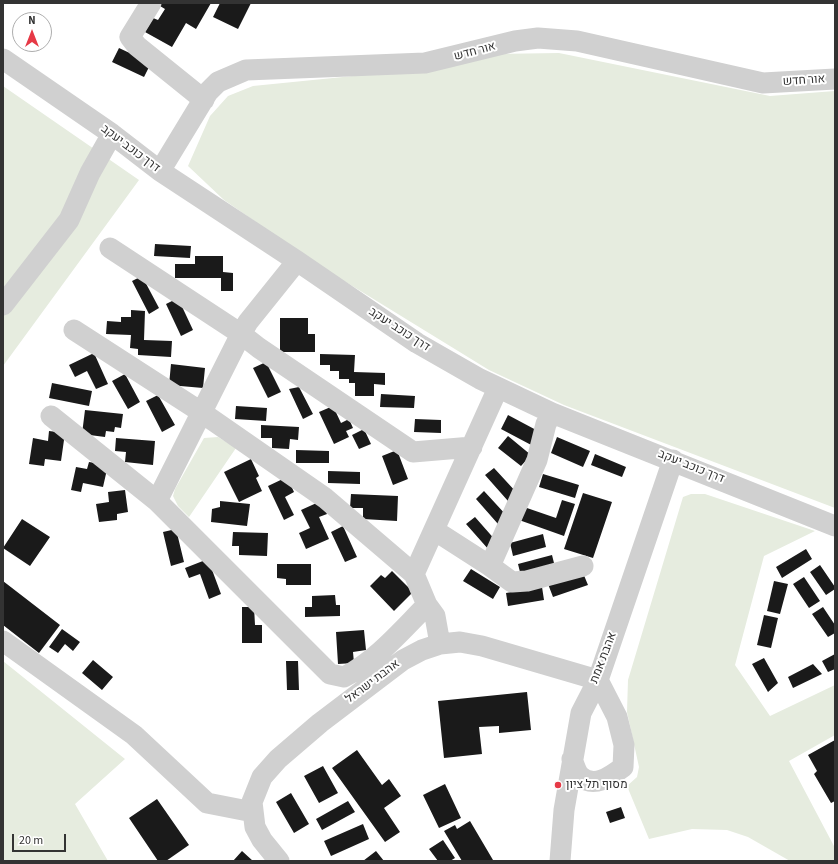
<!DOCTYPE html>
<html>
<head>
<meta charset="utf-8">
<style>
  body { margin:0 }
  #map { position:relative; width:838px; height:864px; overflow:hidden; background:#fff; font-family:"Source Sans 3",sans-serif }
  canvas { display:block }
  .frame { position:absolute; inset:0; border:4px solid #333; pointer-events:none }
  .north { position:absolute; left:12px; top:12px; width:40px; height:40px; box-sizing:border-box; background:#fff; border:1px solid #adadad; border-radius:50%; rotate:0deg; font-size:11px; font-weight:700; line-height:16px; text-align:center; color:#333 }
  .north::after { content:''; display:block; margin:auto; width:14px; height:18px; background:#e63946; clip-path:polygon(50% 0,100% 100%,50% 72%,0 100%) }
  .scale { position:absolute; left:12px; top:834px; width:54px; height:18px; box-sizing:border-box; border:2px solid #333; border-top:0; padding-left:5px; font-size:12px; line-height:14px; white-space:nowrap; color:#333; -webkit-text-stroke:3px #fff; paint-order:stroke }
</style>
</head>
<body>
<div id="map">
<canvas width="838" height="864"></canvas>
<div class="frame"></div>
<div class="north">N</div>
<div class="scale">20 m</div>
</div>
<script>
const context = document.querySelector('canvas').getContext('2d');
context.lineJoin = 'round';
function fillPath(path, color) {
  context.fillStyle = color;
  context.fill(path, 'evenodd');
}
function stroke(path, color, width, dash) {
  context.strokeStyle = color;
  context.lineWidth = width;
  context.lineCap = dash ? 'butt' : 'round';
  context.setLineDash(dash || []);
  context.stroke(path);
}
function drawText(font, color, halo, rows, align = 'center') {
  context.font = font + ' "Source Sans 3",Heebo,sans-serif';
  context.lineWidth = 4;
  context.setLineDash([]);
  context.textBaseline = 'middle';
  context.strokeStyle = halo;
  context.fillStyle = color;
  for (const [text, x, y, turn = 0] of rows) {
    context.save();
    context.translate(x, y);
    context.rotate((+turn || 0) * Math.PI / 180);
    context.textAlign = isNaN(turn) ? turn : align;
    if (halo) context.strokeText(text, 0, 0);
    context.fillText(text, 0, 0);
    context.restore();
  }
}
fillPath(new Path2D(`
  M559,53L770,96L835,91V508L564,405L489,370L323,268L224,200L188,166L210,116L228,96L253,86L353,76L494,54Z
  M3,86L139,180L3,366Z
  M218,437L236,448L189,517L178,506L173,496L175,489L204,438Z
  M691,494H705L815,531L764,556L735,665L770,716L835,685V735L789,761L835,848V861H790L748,837L727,830L692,829L649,839L627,786L637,777L639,767L627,712L628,680L683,497Z
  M3,661L125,759L75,804L108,861H3Z`), '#e6ecdf');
fillPath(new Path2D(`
  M162,3H211L196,29L186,23L172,47L145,32L153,18L158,20L165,9L160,6Z
  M220,3H251L238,29L213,17Z
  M119,48L151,63L144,77L112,62Z
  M155,244L191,246L190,258L154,256Z
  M195,256H223V272L233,273V291H221V278H175V264H195Z
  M142,276L159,308L149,314L132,281Z
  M178,298L193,330L181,336L166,304Z
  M131,310L145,311L144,340L172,341L171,357L138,355V349L130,348L131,335L106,334L107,321L121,322V317H131Z
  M280,318H308V334H315V352H280Z
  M94,353L108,384L96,389L87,371L75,377L69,365Z
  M320,354L355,355L354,372L385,373V385L374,384V396H355V383H349V379H339V371H330V365H320Z
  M266,362L281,392L268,398L253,368Z
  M171,364L205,368L203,388L169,385Z
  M125,374L140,402L128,409L112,381Z
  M52,383L92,391L89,406L49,398Z
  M299,387L313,414L303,419L289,389Z
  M381,394L415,396L414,408L380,407Z
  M158,395L175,425L162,432L146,401Z
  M236,406L267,408L266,421L235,419Z
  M333,406L341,423L349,419L353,428L346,431L349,437L334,444L319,412Z
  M85,410L123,414L121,428L115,427L114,432L106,431L105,437L82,434Z
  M508,415L538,431L535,447L501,429Z
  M415,419L441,420V433L414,432Z
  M261,425L299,427L298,440L290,439L289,449L272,448V438H261Z
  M364,429L371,444L359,449L352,435Z
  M49,431L65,433L61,461L45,459L44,466L29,464L33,438L48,441Z
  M508,436L531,455L521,466L498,448Z
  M557,437L590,451L583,467L551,453Z
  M116,438L155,441L153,465L125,462L126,452L115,451Z
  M296,450L329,451V463H296Z
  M397,450L408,479L393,485L382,456Z
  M595,454L626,467L622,477L591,465Z
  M251,459L259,476L256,478L262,491L239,502L224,472Z
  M89,462L108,465L103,487L83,483L81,492L71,490L76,467L87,469Z
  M494,468L517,493L508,501L485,475Z
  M328,471L360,472V484L328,483Z
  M543,474L579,485L575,498L539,487Z
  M287,477L294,492L285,497L294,515L284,520L268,486Z
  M125,490L128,512L117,514V520L99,522L96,504L109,502L108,492Z
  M484,491L507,516L498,524L476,499Z
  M583,493L612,502L593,558L564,549Z
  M351,494L398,496L397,521L363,519V508H350Z
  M562,500L575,504L564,536L519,520L524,507L556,518Z
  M220,501L250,504L247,526L211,522L212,509L220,507Z
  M321,501L327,514L319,517L329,539L306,549L299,533L310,528L301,510Z
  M475,517L497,542L489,550L466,524Z
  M22,519L50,537L30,566L3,548Z
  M343,526L357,557L345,562L331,532Z
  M176,529L184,562L171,566L163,532Z
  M233,532L268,533L267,556L239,555V546H232Z
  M543,534L546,547L513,556L510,543Z
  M806,549L812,559L782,578L776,567Z
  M552,555L555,567L521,576L518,564Z
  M208,559L221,594L209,599L200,574L189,578L185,568Z
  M277,564H311V585H286V579L277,578Z
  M820,565L835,587V589L826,595L810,572Z
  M471,569L500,587L493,599L463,581Z
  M392,571L413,592L394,611L370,586L381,575L385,578Z
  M583,573L588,585L553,597L548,584Z
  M804,577L820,601L809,608L793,584Z
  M3,581L60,625L39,653L3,625Z
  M774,581L788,584L780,614L767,611Z
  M542,587L544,600L508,606L506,593Z
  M335,595L336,605H340V616L305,617V607H312V596Z
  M242,607H254L255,625H262V643H242Z
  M823,607L835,625V633L828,637L812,614Z
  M764,615L778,618L771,648L757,645Z
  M62,629L80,642L73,651L65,644L58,653L49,647Z
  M364,630L366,650L353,652L354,663L338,664L336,632Z
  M835,654V669L828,672L822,661Z
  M764,658L778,683L768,692L752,664Z
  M93,660L113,677L102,690L82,673Z
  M286,661H298L299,690H287Z
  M813,664L822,674L793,688L788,677Z
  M527,692L531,730L499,733V726L479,727L482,754L444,758L438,701Z
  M835,740V801L831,803L814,774L817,771L808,755Z
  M357,750L382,785L389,779L401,796L384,808L400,832L385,842L332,768Z
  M323,766L338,793L319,803L304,776Z
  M445,784L461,818L439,828L423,795Z
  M291,793L309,824L294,833L276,802Z
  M157,799L189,845L166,861H158L129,818Z
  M348,801L355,812L322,830L316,819Z
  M621,807L625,818L610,823L606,812Z
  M470,821L493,860L491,861H462L444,831L455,825L457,829Z
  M363,824L369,839L331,856L324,841Z
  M443,840L455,858L450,861H438L429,849Z
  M242,851L253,861H233Z
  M376,851L384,861H363Z`), '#1a1a1a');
stroke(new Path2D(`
  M151,3L130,37L137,46L204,100
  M3,59L112,134L160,171L297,261L417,343L480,379L552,413L835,526
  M160,171L208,92L218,82L246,70L425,63L515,41L538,38L577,41L763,83L835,79
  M110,248L241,334L259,348L413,452L472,447
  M3,305L69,220L90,173L112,134
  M74,330L201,412L325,498L414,574
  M51,416L157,501L330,674L344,677C377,660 401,631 427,605
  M157,501L241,334L248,322L297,261
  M434,530L490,566L537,460L546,424L552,413
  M490,566L512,582L527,581L583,566
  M3,641L134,735L207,803L253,812
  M440,644L435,616L427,605L414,574L498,388
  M279,861L262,840L255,827L252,802L262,777L278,759L320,723L403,660L422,650L440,644L460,642L482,646L598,680L617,717L624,745L623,767C611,776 594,789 580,776C576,772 574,764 572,759
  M560,861L564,810L581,713L598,680L673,460`), '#d0d0d0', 21);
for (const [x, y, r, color] of [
  [558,785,4,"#e63946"]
]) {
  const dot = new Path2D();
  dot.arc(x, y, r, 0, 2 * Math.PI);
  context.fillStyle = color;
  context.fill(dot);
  stroke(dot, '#fff', 1.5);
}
drawText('12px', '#333', '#fff', [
  ["אור חדש",475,52,-15],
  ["אור חדש",804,81,-4],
  ["דרך כוכב יעקב",130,149,37],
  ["דרך כוכב יעקב",399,330,33],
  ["דרך כוכב יעקב",691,467,22],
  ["אהבת אמת",604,658,-69],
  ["אהבת ישראל",373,682,-37]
]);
drawText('12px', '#333', '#fff', [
  ["מסוף תל ציון",566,785]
], 'left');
</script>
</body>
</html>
